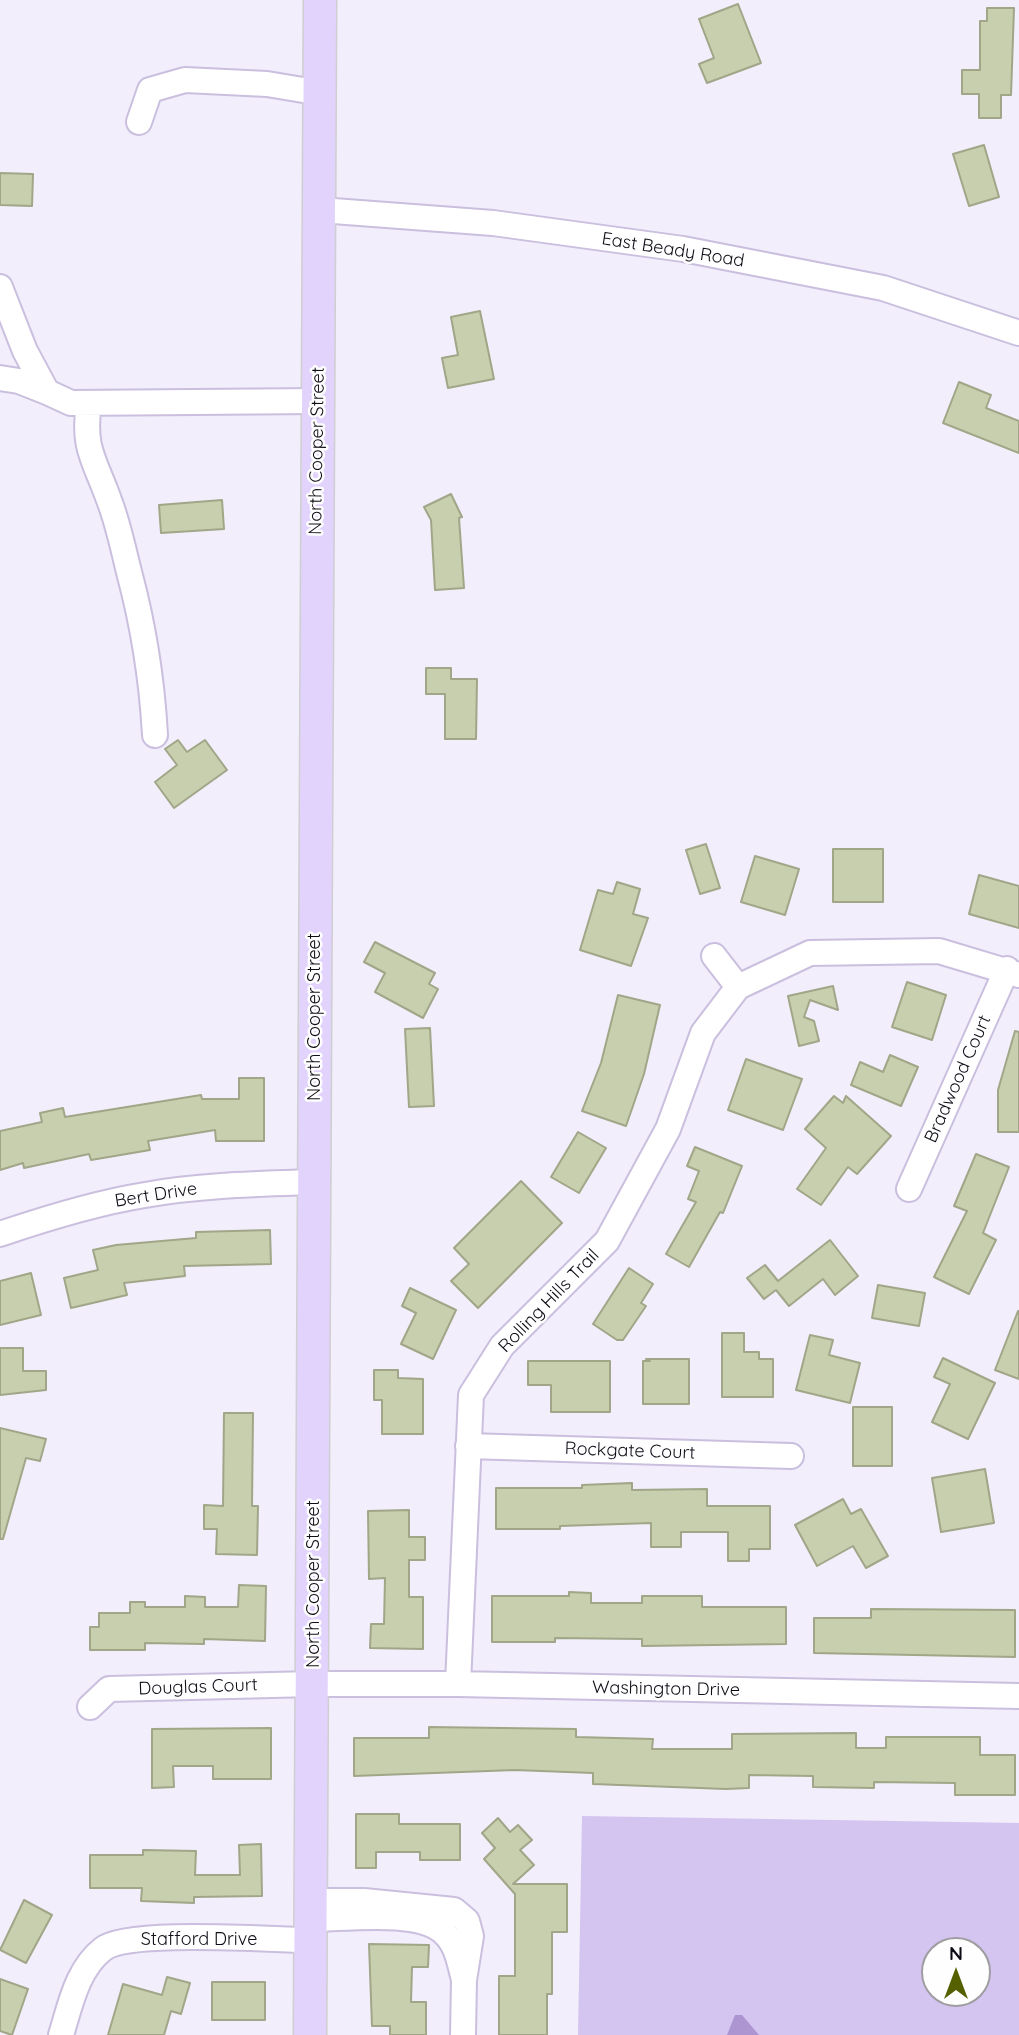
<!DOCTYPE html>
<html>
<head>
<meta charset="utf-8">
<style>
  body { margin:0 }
  #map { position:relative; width:1019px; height:2035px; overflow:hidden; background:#f2eefb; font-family:Quicksand,sans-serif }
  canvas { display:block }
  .north { position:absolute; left:921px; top:1937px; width:70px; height:70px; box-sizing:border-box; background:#fefefe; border:2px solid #9f9da1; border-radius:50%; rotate:0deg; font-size:19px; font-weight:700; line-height:28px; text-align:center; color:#100c16 }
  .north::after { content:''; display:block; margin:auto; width:24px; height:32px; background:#556000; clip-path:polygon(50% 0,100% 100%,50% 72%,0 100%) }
</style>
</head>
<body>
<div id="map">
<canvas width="1019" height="2035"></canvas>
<div class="north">N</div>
</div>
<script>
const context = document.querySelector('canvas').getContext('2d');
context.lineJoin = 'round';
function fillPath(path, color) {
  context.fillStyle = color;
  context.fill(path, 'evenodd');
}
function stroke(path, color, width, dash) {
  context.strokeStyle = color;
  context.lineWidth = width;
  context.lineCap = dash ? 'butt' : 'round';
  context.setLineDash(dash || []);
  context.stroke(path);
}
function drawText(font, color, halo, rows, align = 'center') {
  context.font = font + ' Quicksand,sans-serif';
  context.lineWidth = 5;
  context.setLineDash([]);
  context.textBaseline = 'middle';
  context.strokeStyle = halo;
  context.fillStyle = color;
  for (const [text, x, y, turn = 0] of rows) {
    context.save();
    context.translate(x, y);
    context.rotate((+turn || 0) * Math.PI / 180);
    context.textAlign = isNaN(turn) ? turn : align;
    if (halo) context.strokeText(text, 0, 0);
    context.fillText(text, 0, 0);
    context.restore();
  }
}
fillPath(new Path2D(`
  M582,1816L1019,1823V2035H578ZM935,1951H977V1993H935Z`), '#d4c4f0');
fillPath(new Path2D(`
  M735,2015H742L759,2035H727Z`), '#ac95d1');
const building = new Path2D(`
  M738,4L761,63L707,83L699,64L714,58L699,19Z
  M987,8H1014L1011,95H1001V118H979V94H962V70H980V21H987Z
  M984,145L999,197L969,206L953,154Z
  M0,173L33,174L32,206L0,205Z
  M480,311L494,379L448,388L442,358L458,355L451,317Z
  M959,382L991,395L986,408L1019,421V453L943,423Z
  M451,494L462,517L459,518L464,588L435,590L431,520L424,507Z
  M222,500L224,529L161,533L159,505Z
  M426,668H451V679H477L476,739H445V694H426Z
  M178,740L187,752L205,740L227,770L174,808L155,782L177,765L165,749Z
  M706,844L720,888L700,894L686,850Z
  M833,849H883V902H833Z
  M755,856L799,869L785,915L741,902Z
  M979,875L1019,886V928L969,914Z
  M617,882L640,889L633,914L648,918L631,966L580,950L598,890L613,894Z
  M375,942L435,973L429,984L438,989L423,1018L375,992L385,973L364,962Z
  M907,982L946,995L932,1040L892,1027Z
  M833,986L838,1010L810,1000L804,1017L814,1021L819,1041L799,1046L788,996Z
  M618,995L660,1005L644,1074L626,1126L582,1111L601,1063Z
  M430,1028L434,1106L409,1107L405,1029Z
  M1015,1031L1019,1032V1132H998V1090Z
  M890,1055L918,1067L901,1106L851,1085L860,1062L883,1072Z
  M746,1059L802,1079L783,1130L728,1110Z
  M239,1078H264V1141H216L215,1130L148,1141L150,1150L91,1160L89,1154L24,1168L23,1163L0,1170V1131L42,1122L40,1113L63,1108L65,1117L201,1095L202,1099H239Z
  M834,1096L843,1103L846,1096L891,1136L857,1174L848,1167L821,1205L797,1189L826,1148L805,1129Z
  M578,1132L606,1148L579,1193L551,1177Z
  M695,1147L742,1166L723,1213L720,1212L689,1267L666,1254L696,1202L688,1199L699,1171L687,1166Z
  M976,1154L1009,1167L983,1233L996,1240L969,1294L934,1277L967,1211L954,1206Z
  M521,1181L562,1223L478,1308L451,1281L469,1264L454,1248Z
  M270,1230L271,1264L184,1266L185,1276L124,1283L127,1295L71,1308L64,1278L98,1270L93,1250L116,1245L196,1238V1232Z
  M830,1240L858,1276L835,1295L823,1279L789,1306L776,1290L764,1299L747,1278L765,1265L778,1281Z
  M629,1268L653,1284L641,1303L646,1306L623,1340H617L593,1324Z
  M31,1273L41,1315L0,1325V1281Z
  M878,1285L925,1293L919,1326L872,1318Z
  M410,1288L456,1310L433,1359L401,1344L416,1313L402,1306Z
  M1018,1311H1019V1379L995,1370Z
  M722,1333H744V1352H759V1359H773V1397H722Z
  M810,1335L833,1340L829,1355L860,1363L850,1403L796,1390Z
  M0,1348H23V1371H46V1390L0,1395Z
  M943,1358L995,1383L968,1439L932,1422L950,1384L934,1377Z
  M646,1359H689V1404H643V1361H650Z
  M528,1361H610V1412H551V1385H528Z
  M374,1370H398V1378L423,1379V1434H382V1400H374Z
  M853,1407H892V1466H853Z
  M224,1413H253L252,1506H258L257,1555L216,1554L217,1529H204V1505L223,1506Z
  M0,1428L46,1439L40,1461L26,1458L3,1539H0Z
  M985,1469L994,1523L941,1532L932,1478Z
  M632,1483V1490L707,1489V1506H770V1549H749V1561H728V1532H681V1547H651V1523L560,1526V1529H496V1488H582V1485Z
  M843,1499L851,1514L861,1509L888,1556L866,1568L853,1546L817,1566L795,1525Z
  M409,1510V1537H425V1560H409V1597H423V1649L370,1648L371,1624H384L385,1578L369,1579L368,1511Z
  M239,1585L266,1586L265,1641L204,1639V1644L145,1643V1650H90V1627H99V1613H130V1602H145V1607H185V1596L205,1597V1607H238Z
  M569,1592L591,1593V1603H642V1596H702V1607H786V1644L642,1646V1639L555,1638V1642H492V1596H569Z
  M871,1609L1015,1610V1657L814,1653V1618H871Z
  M429,1727L576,1729V1737L653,1739L652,1749H732V1734L856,1733V1748H886V1737H980V1755H1015V1795H955V1783L874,1782V1788L813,1787V1776L749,1775V1788L726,1789L593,1784V1773L515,1770L354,1776V1738H429Z
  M271,1728V1779H213V1766H173L174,1787L152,1788V1729Z
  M356,1814H399V1824H460V1860H420V1852H376V1868H356Z
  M498,1818L510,1832L518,1825L532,1840L520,1850L534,1865L513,1884H567V1932H552V1994H547V2035H499V1976H515V1894L484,1859L495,1848L482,1833Z
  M261,1844L262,1896L194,1897V1903L141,1901L142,1888H90V1855H143V1850L196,1851L195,1875H240L239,1845Z
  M24,1900L52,1915L26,1963L0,1950Z
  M369,1944L429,1945L428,1967H412L411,2002H426V2035H390V2026H372Z
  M167,1977L190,1983L181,2014L171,2011L164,2035H108L123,1984L162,1995Z
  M0,1979L28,1989L12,2035L0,2031Z
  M212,1982H265V2020H212Z`);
fillPath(building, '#c8cfaf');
stroke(building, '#a0a687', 2);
const minor = new Path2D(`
  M139,122L150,90L185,80L267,84L321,93
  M320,210L493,223L683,249L883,288L1019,333
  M0,287L25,351L47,392L71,403L318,401
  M0,378L19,381L47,392
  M89,403C82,449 95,460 109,500C118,523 123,548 129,572C143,624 152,681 155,735
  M714,956L738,987
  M909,1189L1007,969
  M0,1234C47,1218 95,1203 145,1195C201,1185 259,1184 316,1182
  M468,1446L791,1456
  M458,1684L471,1395L502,1346L607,1241L668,1129L703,1033L738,987L810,953L939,951L1019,975
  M90,1707L109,1689L313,1684H458L1019,1696
  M310,1901H364L454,1910L467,1921L471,1936L464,1980L463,2035
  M311,1919C345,1919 418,1909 443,1932C456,1943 459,1960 463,1976
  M61,2035C70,2006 77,1969 103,1949C128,1929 272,1940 311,1940`);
const major = new Path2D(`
  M310,2035L320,0`);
stroke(minor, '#cabfde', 28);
stroke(major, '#cfced0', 35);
stroke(minor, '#fff', 24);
stroke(major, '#e2d3fd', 32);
drawText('18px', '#100c16', '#fefefe', [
  ["East Beady Road",673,250,9],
  ["North Cooper Street",317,451,-89],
  ["North Cooper Street",315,1017,-90],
  ["Bradwood Court",958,1079,-66],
  ["Bert Drive",156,1195,-9],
  ["Rolling Hills Trail",549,1301,-46],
  ["Rockgate Court",630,1451,2],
  ["North Cooper Street",314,1584,-90],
  ["Douglas Court",198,1687,-2],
  ["Washington Drive",666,1689,1],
  ["Stafford Drive",199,1940]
]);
</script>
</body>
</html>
